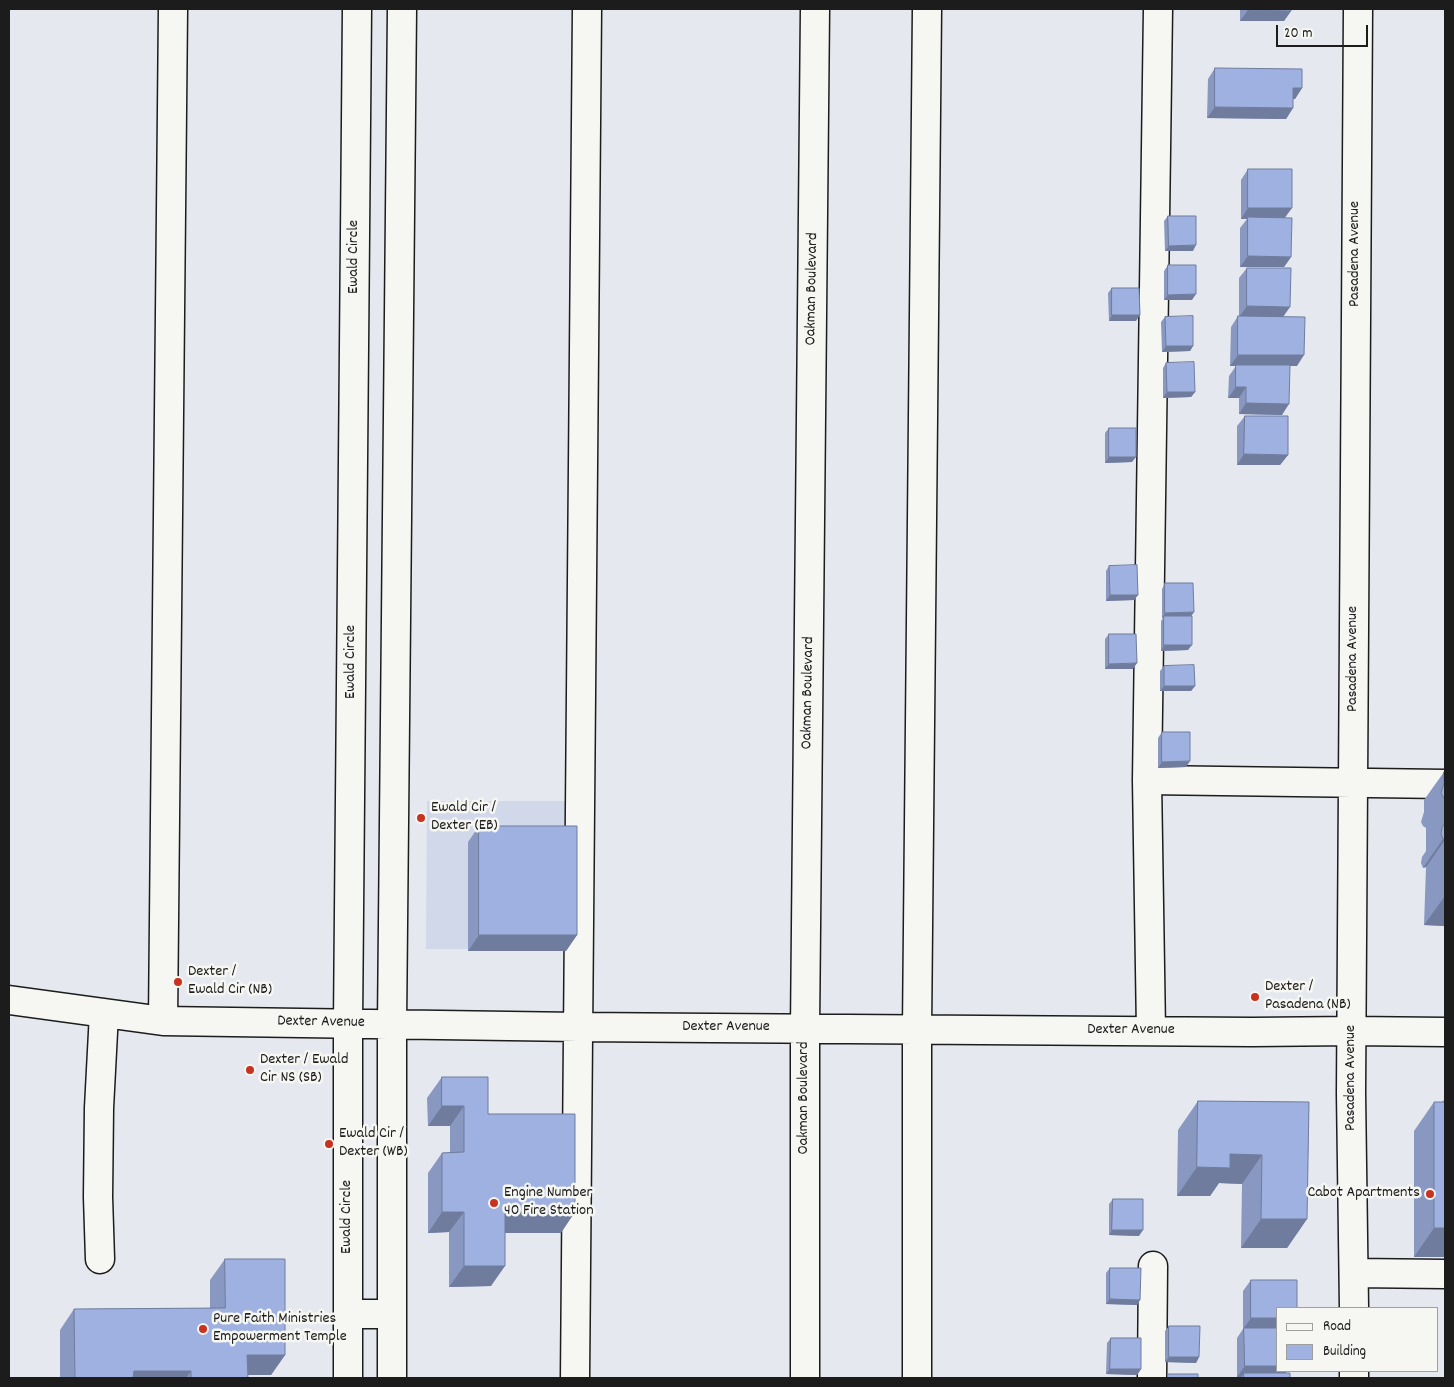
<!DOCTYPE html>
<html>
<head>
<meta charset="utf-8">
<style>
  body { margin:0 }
  #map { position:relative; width:1454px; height:1387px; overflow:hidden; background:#e5e8ee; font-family:Dekko,sans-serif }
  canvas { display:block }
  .frame { position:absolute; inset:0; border:10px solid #1c1c1c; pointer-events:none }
  .legend { position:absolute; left:1276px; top:1307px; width:162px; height:65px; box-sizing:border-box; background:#f6f6f2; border:1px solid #9f9f9c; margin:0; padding:6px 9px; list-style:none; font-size:15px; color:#1c1c1c }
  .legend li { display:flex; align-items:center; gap:10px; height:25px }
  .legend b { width:25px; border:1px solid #9f9f9c }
  .scale { position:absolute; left:1276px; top:25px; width:92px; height:22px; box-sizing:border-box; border:2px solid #1c1c1c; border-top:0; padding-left:6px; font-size:15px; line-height:18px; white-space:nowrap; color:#1c1c1c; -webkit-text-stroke:4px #f6f6f2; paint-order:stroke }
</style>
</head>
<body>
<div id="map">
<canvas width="1454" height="1387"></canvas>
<div class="frame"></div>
<ul class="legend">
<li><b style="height:6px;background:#f6f6f2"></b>Road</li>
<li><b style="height:14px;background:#9fb1e0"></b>Building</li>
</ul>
<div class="scale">20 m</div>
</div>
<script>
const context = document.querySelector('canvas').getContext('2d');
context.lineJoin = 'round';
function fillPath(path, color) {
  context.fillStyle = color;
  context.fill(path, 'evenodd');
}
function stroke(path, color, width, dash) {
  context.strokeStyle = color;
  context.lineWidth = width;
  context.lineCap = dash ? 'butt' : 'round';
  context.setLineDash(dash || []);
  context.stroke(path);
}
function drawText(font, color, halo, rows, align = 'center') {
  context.font = font + ' Dekko,sans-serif';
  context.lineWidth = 5;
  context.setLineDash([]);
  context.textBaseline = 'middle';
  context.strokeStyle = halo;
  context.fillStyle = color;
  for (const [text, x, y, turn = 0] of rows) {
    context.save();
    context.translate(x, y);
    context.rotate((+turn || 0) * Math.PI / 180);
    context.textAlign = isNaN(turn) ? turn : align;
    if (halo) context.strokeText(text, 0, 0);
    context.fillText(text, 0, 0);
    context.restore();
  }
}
fillPath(new Path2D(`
  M427,801H568L567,949H426Z`), '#d0d8ea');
const minor = new Path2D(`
  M1147,780L1445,784
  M9,1000L163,1021L578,1027L1252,1032L1352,1031L1445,1032
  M163,1021L173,9
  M1151,1031L1147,780L1158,9
  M100,1259L98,1197L99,1108L104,1013
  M1354,1273L1445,1274
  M1354,1308L1351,1093L1358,9
  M348,1314H392
  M348,1378V1024L357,9
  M392,1378V1024L402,9
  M575,1378L587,9
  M805,1378V1028L815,9
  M917,1378V1029L927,9
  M1152,1378L1153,1266
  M1354,1378V1371`);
stroke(minor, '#1c1c1c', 31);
stroke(minor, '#f6f6f2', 28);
fillPath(new Path2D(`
  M1240,9H1291V11L1284,21H1240Z
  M1215,68L1302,88L1295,99H1293V108L1286,119L1207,118L1208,79Z
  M1248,169L1285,218L1291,257L1284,267H1240V228L1247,219H1241V180Z
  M1168,216L1193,251H1165L1164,221Z
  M1168,265L1192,300H1164V271Z
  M1247,268L1283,317L1297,366H1290L1282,415L1239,414V398H1228L1229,376L1236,366H1230L1231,327L1238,316H1239V278Z
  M1112,288L1136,321H1109L1108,293Z
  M1165,317L1193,346L1190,351L1162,352L1161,322Z
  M1166,363L1195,392L1191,397L1163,398V368Z
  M1245,416L1288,455L1280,465H1237V426Z
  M1109,428L1132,462L1105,463V433Z
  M1109,566L1138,595L1134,600L1106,601V571Z
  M1165,583L1191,616L1188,650L1161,651V621L1163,618H1162V589Z
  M1109,634L1133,669H1105V639Z
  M1164,666L1195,686L1191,691H1160V671Z
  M1162,732L1186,767L1158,768V738Z
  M1444,772H1445V926L1424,925L1426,867L1423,868L1421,863L1422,857L1426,851V828L1423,826L1421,822L1424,812V800Z
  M479,826L577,935L566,951H468V842Z
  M442,1077L488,1114L561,1233H505L491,1286L449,1287V1232L428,1233V1173L442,1153L450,1152V1126H428L427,1098Z
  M1445,1099V1257H1414V1131L1434,1102H1442Z
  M1198,1101L1309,1102L1307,1219L1287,1248H1241L1242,1184L1219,1183L1210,1196H1177L1178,1130Z
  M1113,1199L1139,1236L1109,1235V1204Z
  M225,1259L285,1355L271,1375H248V1378H60V1330L74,1309L210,1308V1280Z
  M1110,1268L1140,1300L1137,1305L1106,1304V1273Z
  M1251,1280L1278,1308V1371H1287L1286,1373L1290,1378H1240L1241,1377H1237V1338L1243,1329V1291Z
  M1169,1326L1199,1357L1196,1363L1165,1362V1331Z
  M1111,1338L1141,1369L1137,1375L1106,1374L1107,1343Z`), '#8998c1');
fillPath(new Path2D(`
  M1248,10L1291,11L1284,21H1240Z
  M1293,88H1302L1295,99H1286Z
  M1215,107L1293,108L1286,119L1207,118Z
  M1248,208H1292L1284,219H1241Z
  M1196,245L1193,251H1165L1169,246Z
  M1248,256L1291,257L1284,267H1240Z
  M1196,294L1192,300H1164L1168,295Z
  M1247,306L1290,307L1283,317H1239Z
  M1112,315H1140L1136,321H1109Z
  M1166,346H1193L1190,351L1162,352Z
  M1238,355H1304L1297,366H1230Z
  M1236,387H1246L1239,398H1228Z
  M1167,392H1195L1191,397L1163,398Z
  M1246,403L1289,404L1282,415L1239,414Z
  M1244,454L1288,455L1280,465H1237Z
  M1109,457H1136L1132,462L1105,463Z
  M1110,595H1138L1134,600L1106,601Z
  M1194,612L1190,618L1164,616L1163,618H1162L1165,613Z
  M1164,645H1192L1188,650L1161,651Z
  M1137,663L1133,669H1105L1109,664Z
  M1164,686H1195L1191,691H1160Z
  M1190,761L1186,767L1158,768L1162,762Z
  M1443,839H1445V840L1426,867L1423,868Z
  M1445,896V926L1424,925Z
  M479,935H577L566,951H468Z
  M442,1106H464L450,1126H428Z
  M1230,1154L1262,1155L1242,1184L1219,1183L1210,1196H1177L1197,1167Z
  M442,1212H464L449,1232L428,1233Z
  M505,1212H575L561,1233H491Z
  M1261,1219H1307L1287,1248H1241Z
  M1434,1228H1445V1257H1414Z
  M1112,1230H1143L1139,1236L1109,1235Z
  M464,1266H505L491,1286L449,1287Z
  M1110,1299L1140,1300L1137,1305L1106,1304Z
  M1251,1318H1278V1329L1244,1328Z
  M247,1355H285L271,1375H233Z
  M1169,1357H1199L1196,1363L1165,1362Z
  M1245,1366H1278V1371H1287L1283,1377L1244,1373L1241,1377H1237Z
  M1110,1369H1141L1137,1375L1106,1374Z
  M134,1371H191L186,1378H128Z`), '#6f7c9d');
const building = new Path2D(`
  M1248,9H1291V11L1248,10Z
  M1215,68L1302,69V88H1293V108L1215,107Z
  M1248,169H1292V208H1248Z
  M1168,216H1196V245L1169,246Z
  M1248,217L1292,218L1291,257L1248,256Z
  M1168,265H1196V294L1168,295Z
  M1247,268H1291L1290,307L1247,306Z
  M1112,288H1139L1140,315H1112Z
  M1193,316V346H1166L1165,317Z
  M1238,316L1305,317L1304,355H1238Z
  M1194,362L1195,392H1167L1166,363Z
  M1236,365H1290L1289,404L1246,403V387H1236Z
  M1245,416H1288V455L1244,454Z
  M1109,428H1136V457H1109Z
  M1137,565L1138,595H1110L1109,566Z
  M1165,583H1193L1194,612L1165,613Z
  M1164,616H1192V645H1164Z
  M1109,634H1136L1137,663L1109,664Z
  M1194,665L1195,686H1164V666Z
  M1162,732H1190V761L1162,762Z
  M1444,772H1445V798L1443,797L1441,793L1444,783Z
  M1444,825H1445V839H1443L1441,834L1442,828Z
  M479,826H577V935H479Z
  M442,1077H488V1114H575V1212H505V1266H464V1212H442V1153L464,1152V1106H442Z
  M1445,1099V1228H1434V1102H1445Z
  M1198,1101L1309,1102L1307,1219H1261L1262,1155L1230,1154V1168L1197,1167Z
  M1113,1199H1143V1230H1112Z
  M225,1259H285V1355H247L248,1378H191V1371H134L133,1378H75L74,1309L225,1308Z
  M1110,1268H1141L1140,1300L1110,1299Z
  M1251,1280H1297V1308H1278V1318H1251Z
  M1169,1326H1200L1199,1357H1169Z
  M1244,1328H1278V1366H1245Z
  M1111,1338H1141V1369H1110Z
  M1244,1373H1290V1378H1244Z
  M1168,1374H1198V1378H1168Z`);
fillPath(building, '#9fb1e0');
stroke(building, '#6f7c9d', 1);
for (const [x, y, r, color] of [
  [421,818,5,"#c8321e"],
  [178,982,5,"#c8321e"],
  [1255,997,5,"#c8321e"],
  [250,1070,5,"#c8321e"],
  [329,1144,5,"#c8321e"],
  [1430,1194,5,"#c8321e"],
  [494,1203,5,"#c8321e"],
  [203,1329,5,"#c8321e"]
]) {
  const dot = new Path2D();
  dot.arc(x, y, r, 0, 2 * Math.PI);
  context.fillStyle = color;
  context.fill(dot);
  stroke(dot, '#f6f6f2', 2);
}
drawText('16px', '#1c1c1c', '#f6f6f2', [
  ["Pasadena Avenue",1356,254,-90],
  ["Ewald Circle",355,257,-90],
  ["Oakman Boulevard",813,289,-89],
  ["Pasadena Avenue",1354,659,-90],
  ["Ewald Circle",352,662,-90],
  ["Oakman Boulevard",809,693,-89],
  ["Dexter Avenue",321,1023,1],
  ["Dexter Avenue",726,1028],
  ["Dexter Avenue",1131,1031],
  ["Pasadena Avenue",1352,1078,-90],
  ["Oakman Boulevard",805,1098,-90],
  ["Ewald Circle",348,1217,-90]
]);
drawText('16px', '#1c1c1c', '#f6f6f2', [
  ["Ewald Cir /",431,809],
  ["Dexter (EB)",431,827],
  ["Dexter /",188,973],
  ["Ewald Cir (NB)",188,991],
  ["Dexter /",1265,988],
  ["Pasadena (NB)",1265,1006],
  ["Dexter / Ewald",260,1061],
  ["Cir NS (SB)",260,1079],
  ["Ewald Cir /",339,1135],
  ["Dexter (WB)",339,1153],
  ["Engine Number",504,1194],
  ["40 Fire Station",504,1212],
  ["Cabot Apartments",1420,1194,"right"],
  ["Pure Faith Ministries",213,1320],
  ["Empowerment Temple",213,1338]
], 'left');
</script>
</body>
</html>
